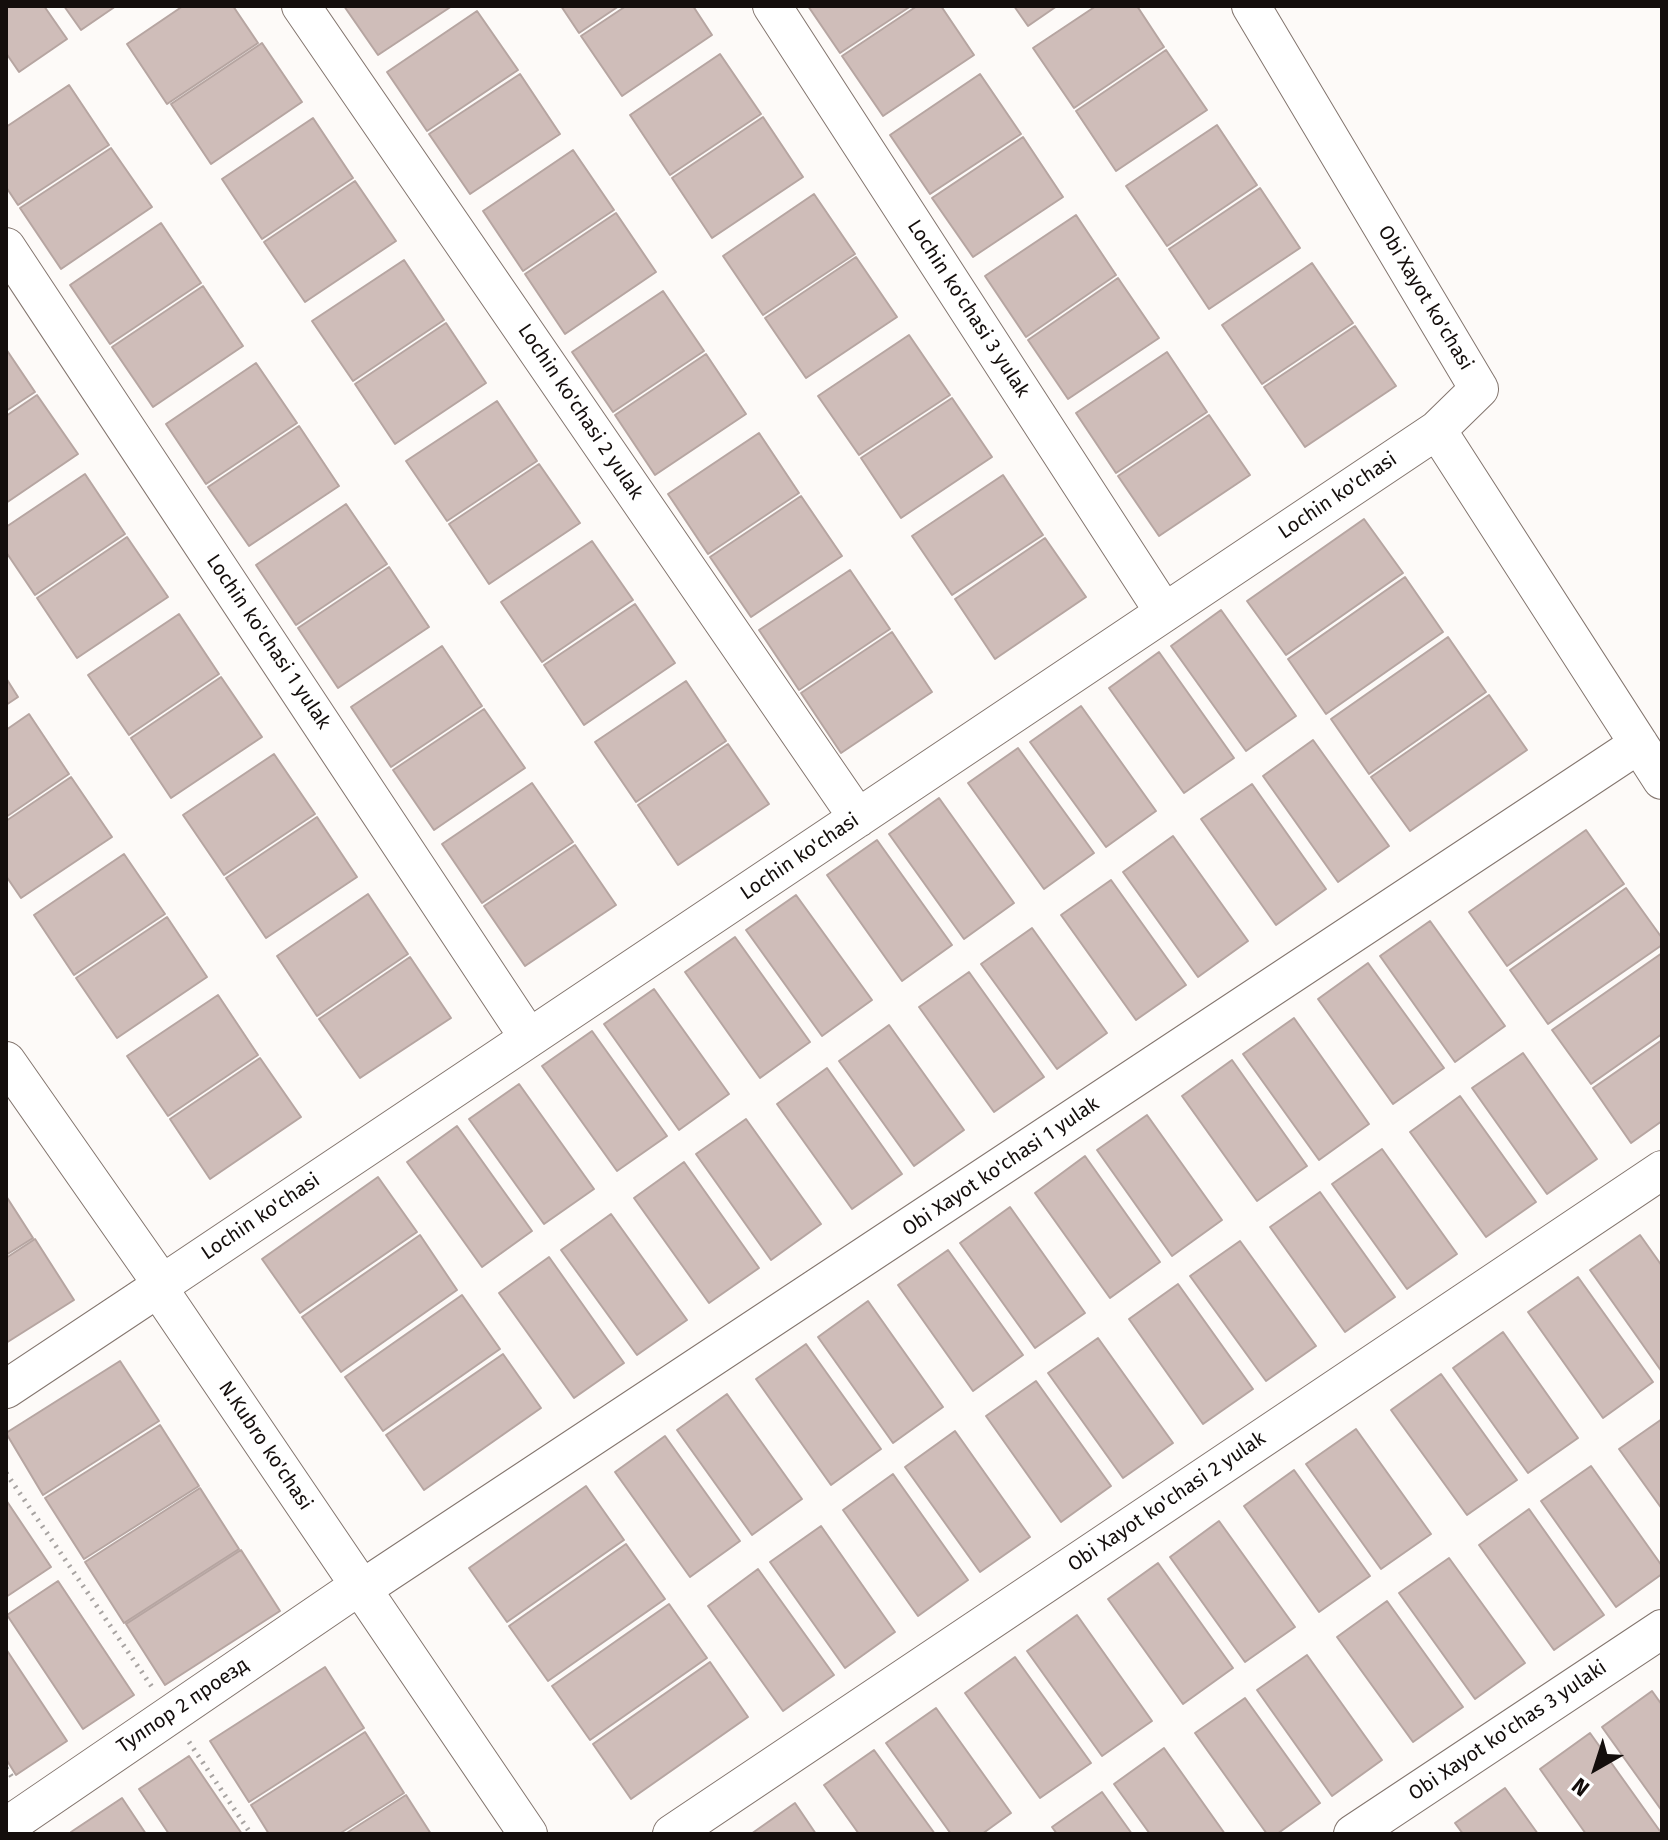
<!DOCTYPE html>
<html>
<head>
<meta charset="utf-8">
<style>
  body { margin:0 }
  #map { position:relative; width:1668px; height:1840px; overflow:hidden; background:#fdfaf8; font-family:"Fira Sans",sans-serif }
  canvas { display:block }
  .frame { position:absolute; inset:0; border:8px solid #140e0c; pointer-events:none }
  .north { position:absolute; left:1556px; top:1728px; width:80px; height:80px; -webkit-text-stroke:6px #fff; paint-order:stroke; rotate:219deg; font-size:22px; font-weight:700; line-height:32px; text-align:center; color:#140e0c }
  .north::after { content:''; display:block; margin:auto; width:28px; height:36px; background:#140e0c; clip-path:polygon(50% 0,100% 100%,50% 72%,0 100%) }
</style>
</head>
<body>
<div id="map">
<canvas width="1668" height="1840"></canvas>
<div class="frame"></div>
<div class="north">N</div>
</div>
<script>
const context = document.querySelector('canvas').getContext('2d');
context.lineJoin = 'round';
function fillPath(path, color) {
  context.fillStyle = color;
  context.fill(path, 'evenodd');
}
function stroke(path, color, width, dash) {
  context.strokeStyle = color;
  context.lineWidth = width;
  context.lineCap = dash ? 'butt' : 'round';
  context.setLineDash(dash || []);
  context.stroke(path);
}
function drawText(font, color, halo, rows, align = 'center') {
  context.font = font + ' "Fira Sans",sans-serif';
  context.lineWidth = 7;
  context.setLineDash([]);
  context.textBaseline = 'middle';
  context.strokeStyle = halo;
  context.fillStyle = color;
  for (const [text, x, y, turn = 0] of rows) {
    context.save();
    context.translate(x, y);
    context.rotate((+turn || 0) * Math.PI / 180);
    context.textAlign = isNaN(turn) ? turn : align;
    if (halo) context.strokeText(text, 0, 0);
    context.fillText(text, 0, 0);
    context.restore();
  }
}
const building = new Path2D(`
  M6,6H44L67,39L19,72L6,53Z
  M64,6H116L81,30Z
  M183,6H233L258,43L167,104L127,44Z
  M344,6H452L378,55Z
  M561,6H619L579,33Z
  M626,6H693L712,35L622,96L581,36Z
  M808,6H911L840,53Z
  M917,6H941L974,55L883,116L842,56Z
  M1014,6H1057L1028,26Z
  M1096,6H1137L1164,47L1074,108L1033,48Z
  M477,11L518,70L427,131L387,72Z
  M262,43L302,102L211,164L171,104Z
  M1166,50L1207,110L1116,171L1076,111Z
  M720,54L761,114L670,175L630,115Z
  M520,74L560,134L470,194L429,134Z
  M980,74L1021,134L930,194L890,135Z
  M69,85L109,145L18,205L6,187V127Z
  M763,117L803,177L712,238L672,178Z
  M313,118L353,178L262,239L222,179Z
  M1217,125L1257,185L1167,246L1126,186Z
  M1023,137L1063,197L973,257L932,198Z
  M111,148L152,207L61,269L20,208Z
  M573,150L614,210L523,271L483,211Z
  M355,181L396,241L305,302L264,242Z
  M1260,188L1300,248L1209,309L1169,249Z
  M814,194L855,254L763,315L723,256Z
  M616,213L656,272L565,334L525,274Z
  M1076,215L1116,275L1026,337L985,276Z
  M161,223L201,283L110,344L70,285Z
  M856,257L897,317L806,378L765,318Z
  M404,260L444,320L353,381L312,321Z
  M1312,263L1353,323L1262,384L1222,325Z
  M1118,278L1159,338L1068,399L1028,340Z
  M203,286L243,346L153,407L112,347Z
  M663,291L704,351L613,412L572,352Z
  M446,323L486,383L395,444L355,384Z
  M1355,326L1396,386L1305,447L1264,387Z
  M909,335L950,395L859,455L818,396Z
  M6,349L35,392L6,411Z
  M1167,352L1207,412L1116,473L1076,413Z
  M706,354L746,414L655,475L615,415Z
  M256,363L297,423L206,484L166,424Z
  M37,395L78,454L6,503V416Z
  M952,398L992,457L901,518L861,458Z
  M497,401L537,461L447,521L406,461Z
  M1209,415L1250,475L1159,536L1118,476Z
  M299,426L339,486L249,546L208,487Z
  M759,433L799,493L708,554L668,494Z
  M539,464L580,523L489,584L449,524Z
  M85,474L125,534L35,595L6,552V527Z
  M1003,475L1043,535L952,595L912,536Z
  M801,496L842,556L751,617L710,557Z
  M346,504L387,564L296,625L256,565Z
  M1364,519L1403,573L1286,655L1247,601Z
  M127,537L168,597L77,658L37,598Z
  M1045,538L1086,597L995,659L955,599Z
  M592,541L633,600L542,662L501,602Z
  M389,567L429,627L338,688L298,628Z
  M850,570L890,629L799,690L759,630Z
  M1405,577L1443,632L1326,714L1288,659Z
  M635,604L675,663L584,725L544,665Z
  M1221,610L1296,716L1246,751L1171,646Z
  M179,614L219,674L129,735L88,675Z
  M892,632L932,692L841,753L801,693Z
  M1448,637L1486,692L1369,774L1331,719Z
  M442,646L482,706L391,767L351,707Z
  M1159,652L1234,758L1184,793L1109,688Z
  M221,677L262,737L171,798L131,738Z
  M6,678L18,697L6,705Z
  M686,681L726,741L636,802L595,742Z
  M1489,695L1527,750L1410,831L1371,777Z
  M1081,706L1156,811L1106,847L1030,742Z
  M484,709L525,768L434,830L393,770Z
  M29,714L69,774L6,817V730Z
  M1313,740L1389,846L1338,882L1263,776Z
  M728,744L769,804L678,865L638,805Z
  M1018,748L1094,853L1044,889L968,783Z
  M274,754L315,814L224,875L183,815Z
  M71,777L112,837L21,898L6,876V821Z
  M532,783L573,842L482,903L442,844Z
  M1252,784L1326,889L1276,925L1201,819Z
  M939,798L1014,903L964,939L889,834Z
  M317,817L357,877L266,938L226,878Z
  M1586,830L1624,884L1507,966L1469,912Z
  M1173,836L1248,941L1198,977L1123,872Z
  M877,840L952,945L902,981L827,875Z
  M575,845L616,905L525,966L484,906Z
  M124,854L165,914L74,975L34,915Z
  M1111,880L1186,985L1136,1020L1061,915Z
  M1626,888L1662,938V945L1548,1024L1510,970Z
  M368,894L408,954L317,1016L277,956Z
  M796,895L872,1000L822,1036L746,930Z
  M167,917L207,977L117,1038L76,978Z
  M1430,921L1505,1026L1455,1062L1380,956Z
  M1032,928L1107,1033L1057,1069L981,964Z
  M735,937L810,1042L760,1078L685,972Z
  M1662,953V1034L1591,1084L1552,1030Z
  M410,957L451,1018L360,1078L319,1019Z
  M1368,963L1444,1068L1393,1104L1318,999Z
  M969,972L1044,1077L994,1112L919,1007Z
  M654,989L729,1094L679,1130L604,1024Z
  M218,995L258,1055L168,1116L127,1056Z
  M1294,1018L1369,1124L1319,1160L1243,1054Z
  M889,1025L964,1130L914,1166L839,1061Z
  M592,1031L667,1136L617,1171L542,1066Z
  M1662,1040V1121L1631,1143L1593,1088Z
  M1523,1053L1597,1159L1547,1194L1472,1088Z
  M260,1058L301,1117L210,1179L170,1119Z
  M1232,1060L1307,1166L1257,1201L1182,1096Z
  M827,1068L902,1174L852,1209L777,1104Z
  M519,1084L594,1189L544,1224L469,1119Z
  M1460,1096L1536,1202L1486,1237L1410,1132Z
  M1147,1115L1222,1220L1172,1256L1097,1150Z
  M746,1119L821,1224L771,1260L696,1154Z
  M457,1126L532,1231L482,1267L407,1162Z
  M1382,1149L1457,1254L1407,1289L1332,1184Z
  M1085,1156L1160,1262L1110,1298L1035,1193Z
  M684,1162L759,1268L709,1303L634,1198Z
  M378,1177L417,1232L300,1313L262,1259Z
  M1320,1192L1395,1297L1345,1332L1270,1227Z
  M6,1196L33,1238L6,1255Z
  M1010,1207L1085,1313L1035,1348L960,1243Z
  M611,1214L687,1320L637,1355L561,1250Z
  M420,1235L457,1290L341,1372L302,1317Z
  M1640,1235L1662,1266V1372L1590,1270Z
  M35,1239L74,1300L6,1343V1258Z
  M1240,1241L1316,1346L1266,1381L1190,1276Z
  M948,1250L1023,1355L973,1391L898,1285Z
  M549,1257L624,1363L574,1398L499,1293Z
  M1578,1277L1653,1382L1603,1418L1528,1312Z
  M1178,1284L1253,1389L1203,1424L1129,1319Z
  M462,1295L500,1349L383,1431L345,1377Z
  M868,1301L943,1407L893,1443L818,1337Z
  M1503,1332L1578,1438L1528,1473L1453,1368Z
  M1098,1338L1173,1443L1123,1478L1048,1373Z
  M806,1344L881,1449L831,1485L756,1379Z
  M503,1354L541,1408L424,1490L386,1435Z
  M120,1361L159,1421L43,1495L6,1433Z
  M1441,1374L1517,1480L1467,1515L1391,1410Z
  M1036,1381L1111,1486L1061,1522L986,1416Z
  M727,1394L802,1499L752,1535L677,1430Z
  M1662,1419V1509L1619,1449Z
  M160,1425L199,1486L84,1559L45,1498Z
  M1356,1429L1431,1534L1381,1569L1306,1464Z
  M955,1431L1030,1537L980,1572L905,1467Z
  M665,1436L740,1541L690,1577L615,1472Z
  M1591,1466L1662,1566V1574L1616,1607L1541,1501Z
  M1294,1470L1370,1576L1319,1612L1244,1506Z
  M893,1474L968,1580L918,1616L843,1510Z
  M586,1486L624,1540L507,1622L469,1568Z
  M200,1488L239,1549L124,1623L85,1562Z
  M6,1500L51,1567L6,1597Z
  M1529,1509L1604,1615L1554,1650L1479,1545Z
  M1219,1521L1295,1627L1245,1662L1170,1557Z
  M821,1526L895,1632L845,1668L770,1562Z
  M626,1544L665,1599L548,1681L509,1626Z
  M241,1550L280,1611L165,1685L126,1624Z
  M1449,1558L1525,1663L1475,1699L1399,1593Z
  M1158,1563L1233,1668L1183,1704L1108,1599Z
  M758,1569L834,1675L783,1711L708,1606Z
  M58,1581L134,1695L83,1729L7,1615Z
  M1387,1601L1463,1707L1413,1742L1337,1637Z
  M669,1604L707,1658L590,1740L552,1686Z
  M1077,1615L1152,1721L1102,1756L1027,1651Z
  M6,1649L67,1741L16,1775L6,1759Z
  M1307,1655L1382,1760L1332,1796L1257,1690Z
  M1015,1657L1091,1763L1040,1798L965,1693Z
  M710,1662L748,1717L631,1799L593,1744Z
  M325,1667L364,1728L249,1802L210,1741Z
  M1652,1691L1662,1705V1811L1602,1727Z
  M1245,1698L1320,1803L1277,1834H1267L1195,1733Z
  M936,1708L1011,1813L982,1834H951L886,1743Z
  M365,1732L404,1793L339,1834H269L251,1805Z
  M1590,1733L1662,1834H1586L1540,1769Z
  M1164,1748L1225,1834H1150L1114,1784Z
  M874,1750L935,1834H859L824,1785Z
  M189,1756L242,1834H169L139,1789Z
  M1505,1788L1538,1834H1463L1455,1823Z
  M1102,1792L1132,1834H1057L1052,1827Z
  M406,1795L431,1834H345Z
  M122,1798L146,1834H73L71,1832Z
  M795,1803L816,1834H751Z`);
fillPath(building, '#cfbdb9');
stroke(building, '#b6a5a1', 2);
const minor = new Path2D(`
  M301,6L858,818
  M772,6L1164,612
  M1251,6L1479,389L1437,430L1662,780
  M6,247L529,1038
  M6,1061L162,1284L158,1288L528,1834
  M162,1284L1437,430
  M6,1389L158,1288
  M362,1589L1639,744
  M6,1827L359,1586
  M672,1834L1662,1170
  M1353,1834L1662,1629`);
stroke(minor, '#83756e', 40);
stroke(new Path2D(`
  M6,1473L152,1687
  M189,1742L251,1834
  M6,1768L14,1780`), '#a8a4a2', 5, [2, 6]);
stroke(minor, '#fff', 38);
drawText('20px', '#140e0c', '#fff', [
  ["Obi Xayot ko'chasi",1425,298,59],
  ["Lochin ko'chasi 3 yulak",968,309,57],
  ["Lochin ko'chasi 2 yulak",580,412,56],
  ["Lochin ko'chasi",1338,496,-34],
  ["Lochin ko'chasi 1 yulak",268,642,56],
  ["Lochin ko'chasi",800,857,-34],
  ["Obi Xayot ko'chasi 1 yulak",1001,1167,-34],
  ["Lochin ko'chasi",261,1217,-34],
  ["N.Kubro ko'chasi",265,1446,56],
  ["Obi Xayot ko'chasi 2 yulak",1167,1502,-34],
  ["Тулпор 2 проезд",183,1706,-34],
  ["Obi Xayot ko'chas 3 yulaki",1508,1731,-34]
]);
</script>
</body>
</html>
